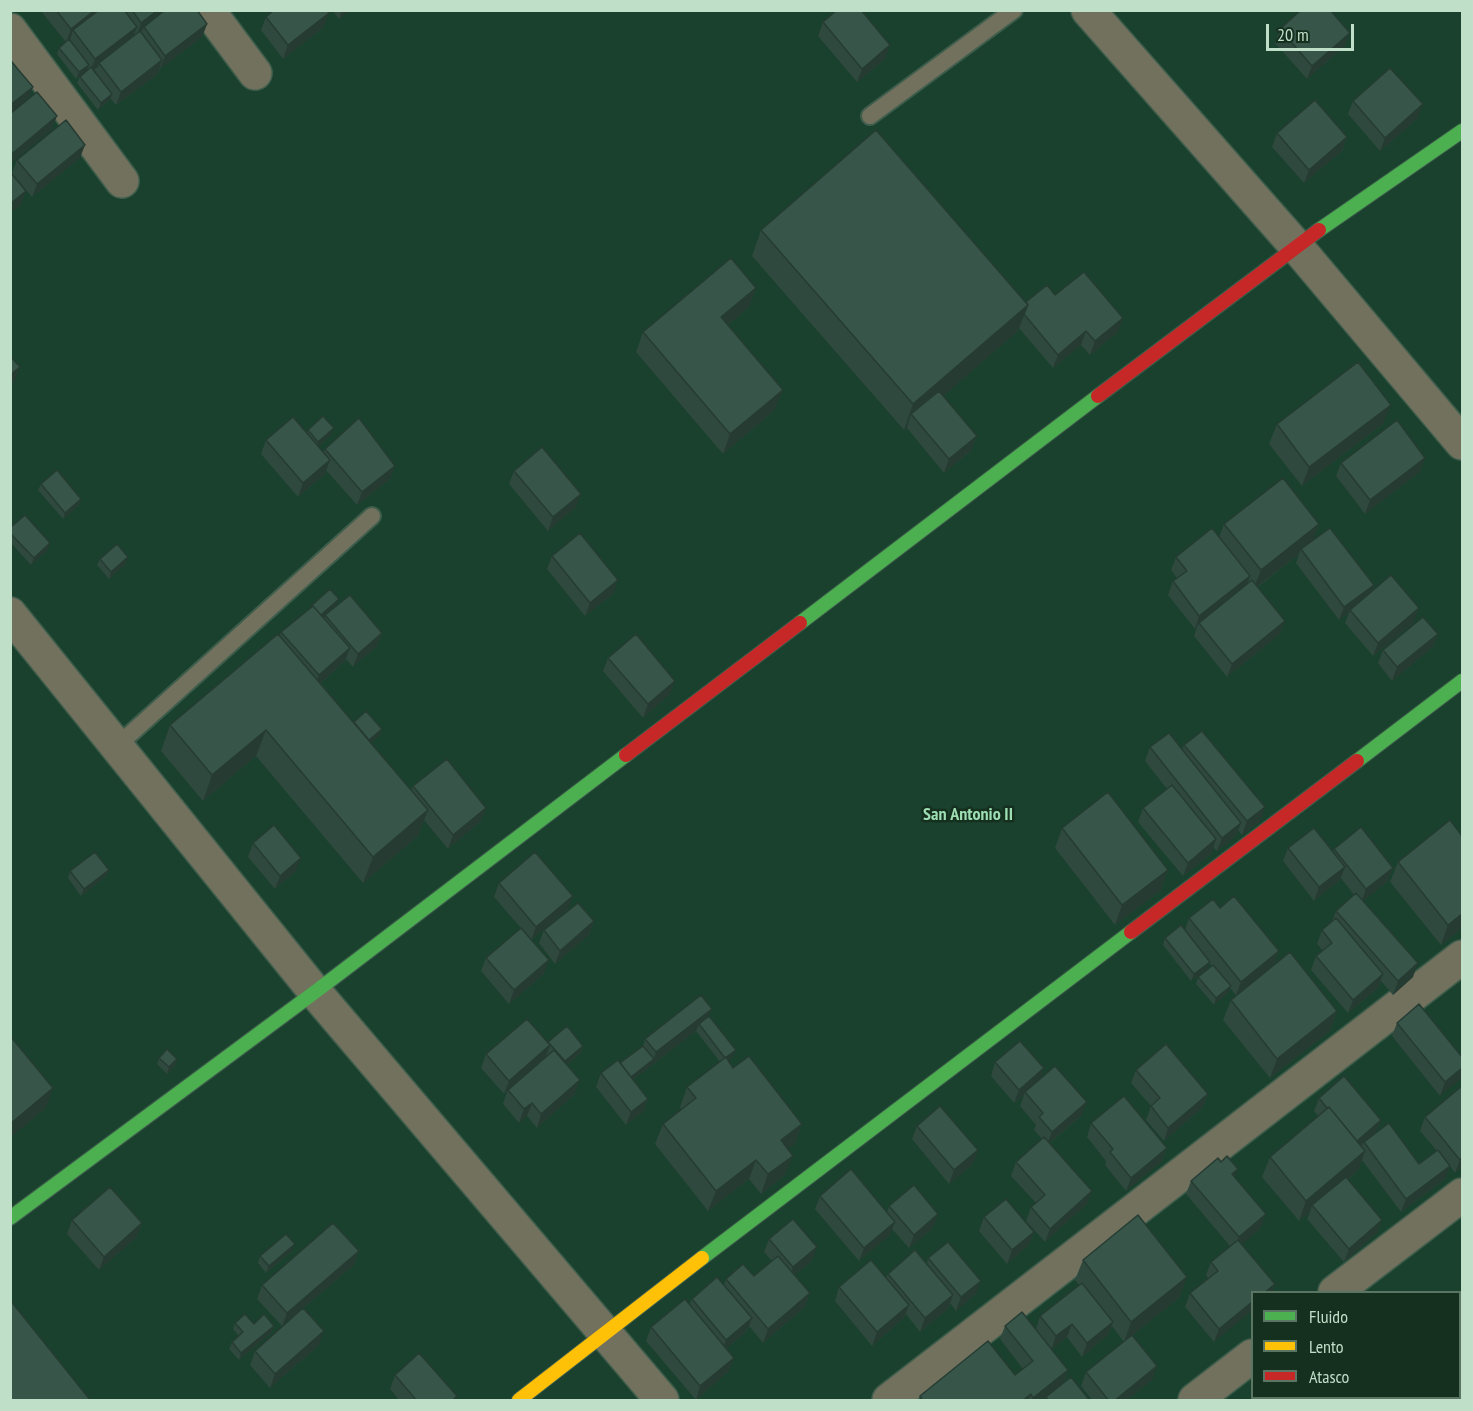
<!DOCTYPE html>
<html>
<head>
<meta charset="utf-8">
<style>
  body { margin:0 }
  #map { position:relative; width:1473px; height:1411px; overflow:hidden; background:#1a412d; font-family:"PT Sans Narrow",sans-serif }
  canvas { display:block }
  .frame { position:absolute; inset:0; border:12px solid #c0dfc9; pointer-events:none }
  .legend { position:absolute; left:1251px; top:1291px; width:210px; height:108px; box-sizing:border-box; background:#16301f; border:2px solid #5a7663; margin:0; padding:8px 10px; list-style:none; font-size:18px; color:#c0dfc9 }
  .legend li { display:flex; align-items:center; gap:12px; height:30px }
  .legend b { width:30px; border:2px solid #5a7663 }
  .scale { position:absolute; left:1266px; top:24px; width:88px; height:27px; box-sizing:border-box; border:3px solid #c0dfc9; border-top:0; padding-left:8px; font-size:18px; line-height:21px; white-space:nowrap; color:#c0dfc9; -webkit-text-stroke:4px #16301f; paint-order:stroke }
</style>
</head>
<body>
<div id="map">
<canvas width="1473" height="1411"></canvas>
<div class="frame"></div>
<ul class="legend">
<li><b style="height:8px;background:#4caf50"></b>Fluido</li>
<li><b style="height:8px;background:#ffc107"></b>Lento</li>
<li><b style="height:8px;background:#c62828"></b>Atasco</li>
</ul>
<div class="scale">20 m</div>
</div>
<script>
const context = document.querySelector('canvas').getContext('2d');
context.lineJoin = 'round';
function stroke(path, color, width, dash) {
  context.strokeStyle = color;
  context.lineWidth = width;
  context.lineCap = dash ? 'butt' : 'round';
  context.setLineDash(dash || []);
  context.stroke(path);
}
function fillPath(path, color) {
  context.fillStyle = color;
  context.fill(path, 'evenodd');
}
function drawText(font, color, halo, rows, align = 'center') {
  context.font = font + ' "PT Sans Narrow",sans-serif';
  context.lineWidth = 5;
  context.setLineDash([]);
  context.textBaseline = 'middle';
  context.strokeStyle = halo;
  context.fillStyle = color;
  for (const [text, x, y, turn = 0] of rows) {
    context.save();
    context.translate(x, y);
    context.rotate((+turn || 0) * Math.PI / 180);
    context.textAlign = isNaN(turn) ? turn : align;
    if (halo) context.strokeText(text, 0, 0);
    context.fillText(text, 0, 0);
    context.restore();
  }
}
const lane = new Path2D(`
  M870,116L1014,10
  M117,746L372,516`);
const street = new Path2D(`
  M208,10L255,73
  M1088,10L1296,246L1462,443
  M10,30L122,181
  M10,614L315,992L662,1400
  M1335,1292L1462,1195
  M889,1400L1462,957
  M1195,1400L1252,1356`);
const fast = new Path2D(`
  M1319,230L1462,131
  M800,623L1098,396
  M1357,761L1462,681
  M10,1218L315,992L626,755
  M702,1258L1131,932`);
const slow = new Path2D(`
  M519,1400L702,1258`);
const jam = new Path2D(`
  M1098,396L1319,230
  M626,755L800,623
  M1131,932L1357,761`);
stroke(lane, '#3e5d4c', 20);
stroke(street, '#3e5d4c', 36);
stroke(fast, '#3e5d4c', 16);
stroke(slow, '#3e5d4c', 16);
stroke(jam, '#3e5d4c', 16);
stroke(lane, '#71715d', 16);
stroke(street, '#71715d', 33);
stroke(fast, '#4caf50', 14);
stroke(slow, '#ffc107', 14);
stroke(jam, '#c62828', 14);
fillPath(new Path2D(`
  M40,10H197L207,24L202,37L160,69V68L158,74L116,105L110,98V100L98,110L77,83L80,76L76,79L57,54L59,48L66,42Z
  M332,10H350L339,19Z
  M266,17L324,27L283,59L261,30Z
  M823,22L890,45L885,59L857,82L818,36Z
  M1280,29L1350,33L1345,46L1307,79L1275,43Z
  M1353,101L1418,118L1380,151L1348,114Z
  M1277,133L1347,137L1342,151L1304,183L1272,147Z
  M80,158L32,197L12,173L17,160Z
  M761,230L1026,302L1055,295L1118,332L1090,355L1081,345L1053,368L1019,328L1018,331L943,396L972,450L944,473L907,428L904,430L752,256Z
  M756,288L749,307L728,325L775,410L723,454L636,352L643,332Z
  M1277,424H1383L1302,486L1269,444Z
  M308,430L331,435L318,447L323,453L325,449L390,479L357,505L326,470L325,474L298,497L261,454L266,440L307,433Z
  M1425,458L1420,472L1365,514L1336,476L1341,463Z
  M514,471L576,507L548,531L509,484Z
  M41,484L81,499L79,505L63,519L38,490Z
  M1224,524H1319L1313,540L1374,585L1371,592L1414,622L1373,656L1345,623L1349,613L1339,620L1296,563L1299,554L1258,587L1280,634L1227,677L1194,636L1197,627L1195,629L1168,595L1173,581L1177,578L1171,570L1176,557L1219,537Z
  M10,528L48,550L31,565L10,542Z
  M552,556L614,593L585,616L547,569Z
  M100,559L126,564L109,579L97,565Z
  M336,606L328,613L382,633L377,646L353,667L346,659L345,661L321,683L353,722L382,729L379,736L371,743L411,791L413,786L486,808L481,821L448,849L424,820L418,836L363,883L256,756L203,801L161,751L170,725L280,635L281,632Z
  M1438,634L1433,647L1392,681L1378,663L1383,650Z
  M608,658L670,694L643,718L603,671Z
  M1184,745L1260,821L1242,835L1238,830L1236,836L1217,851L1213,847L1212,853L1183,876L1138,822L1143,808L1167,789L1145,761L1150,747L1182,750Z
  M1062,828L1168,870L1161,890L1115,925L1055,848Z
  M1462,836V928L1441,945L1390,882L1398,862Z
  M253,843L296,871L275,889L248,857Z
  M1288,848L1333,852L1334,849L1393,868L1388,881L1363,901L1413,977L1393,995L1381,981L1378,988L1348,1013L1311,970L1316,956L1323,951L1317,944L1322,930L1332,921L1336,911L1354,895L1341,878L1340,880L1314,901L1283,861Z
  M109,870L106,876L81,896L68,878L70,871Z
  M499,883L568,909L531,940L544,974L509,1004L481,971L486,958L521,928L494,897Z
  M1220,908L1279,951L1274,965L1236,995L1230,988L1228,993L1214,1005L1196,984L1198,977L1212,966L1209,963L1207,969L1191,981L1163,945L1165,938L1185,930L1189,918Z
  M594,921L589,935L555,964L539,943L544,930Z
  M1231,1000L1337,1011L1330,1031L1270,1078L1223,1020Z
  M709,1016L733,1057L728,1061L733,1068L802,1124L795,1144L788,1149L785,1175L761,1194L749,1179L708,1211L655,1144L663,1124L681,1109L680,1107L687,1087L720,1062L696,1031L633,1080L648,1099L643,1112L626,1125L596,1087L601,1073L620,1063L643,1046L645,1039Z
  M1397,1023L1462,1057L1440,1096L1392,1036Z
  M548,1043L583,1046L581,1053L567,1065L575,1094L537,1128L527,1116L519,1123L503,1104L507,1092L504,1094L481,1068L486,1054Z
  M159,1058L177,1059L175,1066L167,1074L157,1064Z
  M995,1062L1040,1079L1082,1115L1050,1143L1092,1191L1087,1204L1045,1242L1026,1221L1031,1207L1036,1203L1011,1176L1016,1162L1042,1139L1034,1130L1036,1125L1020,1106L1024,1095L1014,1103L991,1076Z
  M1136,1070L1208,1094L1203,1107L1164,1141L1146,1120L1151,1106L1131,1083Z
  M1462,1086V1167L1455,1173L1450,1166L1445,1179L1401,1212L1362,1160L1358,1171L1348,1180L1382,1220L1377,1233L1344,1262L1307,1219L1310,1212L1299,1221L1262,1177L1270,1157L1318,1116L1314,1111L1319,1098L1381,1120L1376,1133L1419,1164L1437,1151L1420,1131L1425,1117Z
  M1091,1123L1167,1148L1162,1161L1126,1191L1105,1165L1106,1161L1087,1137Z
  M917,1126L978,1150L973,1164L949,1184L912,1139Z
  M1235,1177L1261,1228L1241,1244L1275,1284L1272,1293H1252L1214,1342L1185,1307L1190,1293L1208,1278L1206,1275L1211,1262L1230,1246L1186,1194L1191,1181Z
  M820,1196L887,1212L889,1206L938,1214L933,1228L909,1248L892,1229L890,1235L859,1261L815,1209Z
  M984,1217L1034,1232L1029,1245L1007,1264L979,1231Z
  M72,1220L142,1223L137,1237L99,1270L67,1234Z
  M769,1239L812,1261L795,1275L810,1293L805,1307L763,1343L749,1326L747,1331L726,1349L729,1371L696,1400L646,1341L651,1327L689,1305L692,1299L724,1285L726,1279L754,1276L772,1261L764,1252Z
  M292,1251L266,1273L258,1263L260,1256Z
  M359,1251L354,1265L282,1326L257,1299L262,1285Z
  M928,1258L976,1294L956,1311L950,1303L948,1309L920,1332L906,1314L904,1318L872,1346L835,1301L839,1287L886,1278L888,1274L927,1264Z
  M1083,1260L1180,1297L1124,1342L1112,1326L1108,1335L1082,1357L1067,1337L1052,1349L1068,1370L1063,1384L1042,1401H918L920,1396L1015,1375L1023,1369L1000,1339L1005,1326L1036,1329L1040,1316L1079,1285L1075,1280Z
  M235,1323L254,1324L274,1326L271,1333L239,1360L229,1349L232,1342L239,1336L233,1329Z
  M319,1345L270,1388L250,1365L255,1351Z
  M1086,1372L1152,1380L1126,1401H1093L1081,1386Z
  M395,1375L456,1401H400L390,1389Z`), '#2f493f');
fillPath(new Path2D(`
  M95,10H108L73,30L70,40L66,43L71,29Z
  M158,10H171L144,27L141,33L136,37L141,23Z
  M342,10H350L339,19Z
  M329,13L324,27L283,59L288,45Z
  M207,24L202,37L160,69L165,56Z
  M137,27L132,41L99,63L98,67L90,72L95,59Z
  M1350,33L1345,46L1307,79L1312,66Z
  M890,45L885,59L857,82L862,69Z
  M162,60L158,74L116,105L121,92Z
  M89,65L87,71L76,79L79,72Z
  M33,87L28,100L10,115V105Z
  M112,94L110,100L98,110L101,103Z
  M1423,104L1418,118L1380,151L1385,138Z
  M57,116L52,129L10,164V159L13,153Z
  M1347,137L1342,151L1304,183L1309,170Z
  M85,145L80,158L32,197L37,184Z
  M26,191L21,205L10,213V204Z
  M756,288L749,307L714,337L721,317Z
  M1028,305L1018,331L916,420L911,414L907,428L904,430L913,404Z
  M1123,318L1118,332L1090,355L1095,341Z
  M1086,331L1081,345L1053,368L1058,355Z
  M20,367L15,381L10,385V375Z
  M783,390L775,410L723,454L730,434Z
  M1391,405L1383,424L1302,486L1309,467Z
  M334,428L331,435L316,449L318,442Z
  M977,436L972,450L944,473L949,459Z
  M1425,458L1420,472L1365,514L1370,500Z
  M330,460L325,474L298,497L303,483Z
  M395,466L390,479L357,505L362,492Z
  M581,494L576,507L548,531L553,517Z
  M81,499L79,505L63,519L65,513Z
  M1319,524L1312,544L1301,549L1299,554L1253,590L1261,570Z
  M50,543L48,550L31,565L34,558Z
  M128,557L126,564L109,579L111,572Z
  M1250,576L1245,590L1199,623L1197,627L1195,629L1199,616Z
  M618,580L614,593L585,616L590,603Z
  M1374,585L1369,598L1350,610L1349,613L1339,620L1344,607Z
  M339,599L336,606L317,624L319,617Z
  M1419,608L1414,622L1373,656L1378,643Z
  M1285,621L1280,634L1227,677L1232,664Z
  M382,633L377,646L353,667L358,654Z
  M1438,634L1433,647L1392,681L1397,667Z
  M350,648L345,661L314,689L319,675Z
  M675,681L670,694L643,718L648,704Z
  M382,729L379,736L367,747L369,740Z
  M266,730L256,756L203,801L212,775Z
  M1265,807L1260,821L1242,835L1247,821Z
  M486,808L481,821L448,849L453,835Z
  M428,810L418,836L363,883L373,857Z
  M1241,823L1236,836L1217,851L1222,838Z
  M1216,839L1212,853L1183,876L1188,863Z
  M301,858L296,871L275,889L280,876Z
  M1345,867L1340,880L1314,901L1319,887Z
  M1393,868L1388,881L1361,903L1366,889Z
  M109,870L106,876L81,896L84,889Z
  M1168,870L1161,890L1115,925L1122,905Z
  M573,896L568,909L531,940L536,927Z
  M1462,914V928L1441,945L1448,925Z
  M594,921L589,935L555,964L560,951Z
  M1279,951L1274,965L1236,995L1241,982Z
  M549,960L544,974L509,1004L514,990Z
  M1210,962L1207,969L1191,981L1194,974Z
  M1418,963L1413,977L1393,995L1398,981Z
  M1383,974L1378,988L1348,1013L1353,1000Z
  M1231,986L1228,993L1214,1005L1216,998Z
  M712,1009L707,1022L699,1024L696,1031L624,1087L626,1080L654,1059L656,1052Z
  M1337,1011L1330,1031L1270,1078L1277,1059Z
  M550,1045L545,1059L504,1094L509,1081Z
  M583,1046L581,1053L563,1068L565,1061Z
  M736,1050L733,1057L722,1065L725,1058Z
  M177,1059L175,1066L167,1074L169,1067Z
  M1044,1068L1039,1082L1025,1092L1024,1095L1014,1103L1019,1090Z
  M1462,1068V1078L1440,1096L1445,1082Z
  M580,1080L575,1094L537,1128L541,1114Z
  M53,1088L46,1108L10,1138V1124Z
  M1208,1094L1203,1107L1164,1141L1168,1128Z
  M648,1099L643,1112L626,1125L631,1112Z
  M1087,1102L1082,1115L1047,1145L1052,1132Z
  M532,1103L527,1116L519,1123L524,1109Z
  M1381,1120L1376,1133L1364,1142L1362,1145L1351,1155L1356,1142Z
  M802,1124L795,1144L773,1160L781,1140Z
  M1167,1148L1162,1161L1126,1191L1131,1178Z
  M978,1150L973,1164L949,1184L954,1170Z
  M1365,1151L1358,1171L1314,1208L1312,1205L1310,1212L1299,1221L1306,1201Z
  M793,1156L785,1175L761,1194L768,1174Z
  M1462,1157V1167L1455,1173L1460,1160Z
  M756,1160L749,1179L708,1211L716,1191Z
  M1450,1166L1445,1179L1401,1212L1406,1199Z
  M1238,1169L1233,1182L1232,1174Z
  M1092,1191L1087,1204L1045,1242L1050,1229Z
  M938,1214L933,1228L909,1248L914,1235Z
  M1266,1214L1261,1228L1234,1251L1239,1237Z
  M1382,1220L1377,1233L1344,1262L1349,1249Z
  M895,1222L890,1235L859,1261L864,1248Z
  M142,1223L137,1237L99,1270L104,1257Z
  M1034,1232L1029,1245L1007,1264L1012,1250Z
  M295,1244L292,1251L266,1273L269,1266Z
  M817,1247L812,1261L788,1281L793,1267Z
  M359,1251L354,1265L282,1326L287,1313Z
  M1187,1277L1180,1297L1124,1342L1131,1322Z
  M981,1281L976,1294L956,1311L961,1297Z
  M1275,1284L1272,1293H1264Z
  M810,1293L805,1307L763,1343L768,1329Z
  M953,1295L948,1309L920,1332L925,1318Z
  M1252,1302V1311L1214,1342L1219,1329Z
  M909,1305L904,1318L872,1346L877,1332Z
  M752,1318L747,1331L721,1353L726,1340Z
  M1113,1322L1108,1335L1082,1357L1087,1343Z
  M1072,1324L1067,1337L1051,1350L1056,1336Z
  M274,1326L271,1333L239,1360L241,1353Z
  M324,1331L319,1345L270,1388L275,1374Z
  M734,1358L729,1371L696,1400L700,1386Z
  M1157,1366L1152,1380L1126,1401H1114Z
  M1068,1370L1063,1384L1042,1401H1032L1033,1398Z
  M1031,1394L1028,1401H1022Z`), '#263c33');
const building = new Path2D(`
  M56,10H95L71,29Z
  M99,10H124L137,27L95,59L73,30Z
  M132,10H158L141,23Z
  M165,10H197L207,24L165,56L144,27Z
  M274,10H327L329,13L288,45L266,17Z
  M837,10H861L890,45L862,69L823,22Z
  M1301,10H1330L1350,33L1312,66L1280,29Z
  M140,31L162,60L121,92L99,63Z
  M69,39L89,65L79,72L59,48Z
  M10,60L33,87L10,105Z
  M91,67L112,94L101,103L80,77Z
  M1390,68L1423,104L1385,138L1353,101Z
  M37,92L57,116L13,153L10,150V114Z
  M1315,100L1347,137L1309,170L1277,133Z
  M66,120L85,145L37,184L17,160Z
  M876,130L1028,305L913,404L761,230Z
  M10,172L26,191L10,204Z
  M731,258L756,288L721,317L783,390L730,434L643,332Z
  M1084,272L1123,318L1095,341L1086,331L1058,355L1024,314L1028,305L1026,302L1047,285L1055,295Z
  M10,356L20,367L10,375Z
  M1358,362L1391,405L1309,467L1277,424Z
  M939,391L977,436L949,459L911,414Z
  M323,416L334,428L318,442L308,430Z
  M293,417L330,460L303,483L266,440Z
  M359,418L395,466L362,492L325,449Z
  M1397,420L1425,458L1370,500L1341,463Z
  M542,447L581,494L553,517L514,471Z
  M57,470L81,499L65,513L41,484Z
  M1283,478L1319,524L1261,570L1224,524Z
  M25,515L50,543L34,558L10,533V528Z
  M1212,528L1250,576L1199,616L1173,581L1187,571L1176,557Z
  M1330,528L1374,585L1344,607L1301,549Z
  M580,533L618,580L590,603L552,556Z
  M117,544L128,557L111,572L100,559Z
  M1391,575L1419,608L1378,643L1350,610Z
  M1252,580L1285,621L1232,664L1199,623Z
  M330,589L339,599L321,615L313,606L310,607Z
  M350,595L382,633L358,654L325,615Z
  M313,606L350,648L319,675L281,632Z
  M1423,617L1438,634L1397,667L1383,650Z
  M278,634L428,810L373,857L266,730L212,775L170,725Z
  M636,634L675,681L648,704L608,658Z
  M366,711L382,729L369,740L354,722Z
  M1202,731L1265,807L1247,821L1184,745Z
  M1169,733L1241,823L1222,838L1150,747Z
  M447,759L486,808L453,835L413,786Z
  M1172,785L1216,839L1188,863L1143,808Z
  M1108,792L1168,870L1122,905L1062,828Z
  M1450,820L1462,836V914L1448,925L1398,862Z
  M274,825L301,858L280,876L253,843Z
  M1361,827L1393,868L1366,889L1334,849Z
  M1314,828L1345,867L1319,887L1288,848Z
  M95,852L109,870L84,889L70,871Z
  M535,852L573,896L536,927L499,883Z
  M1356,893L1418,963L1398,981L1336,911Z
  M1234,896L1279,951L1241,982L1189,918L1213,899L1220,908Z
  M578,903L594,921L560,951L544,930Z
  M1336,918L1383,974L1353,1000L1316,956L1332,943L1322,930Z
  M1181,925L1210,962L1194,974L1165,938Z
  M521,928L549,960L514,990L486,958Z
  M1290,952L1337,1011L1277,1059L1231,1000Z
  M1213,965L1231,986L1216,998L1198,977Z
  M701,995L712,1009L656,1052L645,1039Z
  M1419,1004L1462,1057V1068L1445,1082L1397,1023Z
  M709,1016L736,1050L725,1058L699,1024Z
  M527,1019L550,1045L509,1081L486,1054Z
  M567,1026L583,1046L565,1061L548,1042Z
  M11,1037L53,1088L10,1124V1037Z
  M1020,1041L1044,1068L1019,1090L995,1062Z
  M1166,1044L1208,1094L1168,1128L1151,1106L1160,1098L1136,1070Z
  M643,1046L654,1059L631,1077L620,1063Z
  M167,1049L177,1059L169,1067L159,1058Z
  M554,1050L580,1080L541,1114L532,1103L524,1109L508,1090Z
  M749,1056L802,1124L781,1140L793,1156L768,1174L756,1160L716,1191L663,1124L696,1098L687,1087L726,1057L733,1068Z
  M618,1060L648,1099L631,1112L601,1073Z
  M1055,1066L1087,1102L1052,1132L1039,1117L1043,1113L1025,1092Z
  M1344,1076L1381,1120L1357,1141L1329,1107L1327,1108L1319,1098Z
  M1462,1086V1157L1460,1160L1425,1117Z
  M1124,1096L1167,1148L1131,1178L1110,1152L1113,1149L1091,1123Z
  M940,1106L978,1150L954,1170L917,1126Z
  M1329,1107L1365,1151L1306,1201L1270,1157Z
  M1389,1123L1419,1164L1438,1150L1450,1166L1406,1199L1364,1142Z
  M1044,1137L1092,1191L1050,1229L1031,1207L1045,1195L1016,1162Z
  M1227,1156L1238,1169L1232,1174L1266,1214L1239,1237L1191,1181L1218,1158L1221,1162Z
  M851,1169L895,1222L864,1248L820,1196Z
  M1346,1177L1382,1220L1349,1249L1312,1205Z
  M914,1185L938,1214L914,1235L889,1206Z
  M110,1187L142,1223L104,1257L72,1220Z
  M1006,1199L1034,1232L1012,1250L984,1217Z
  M1138,1215L1187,1277L1131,1322L1083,1260Z
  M793,1219L817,1247L793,1267L769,1239Z
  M333,1223L359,1251L287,1313L262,1285Z
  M286,1234L295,1244L269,1266L260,1256Z
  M1238,1240L1275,1284L1264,1293H1252V1302L1219,1329L1190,1293L1218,1271L1211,1262Z
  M948,1242L981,1281L961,1297L928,1258Z
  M915,1250L953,1295L925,1318L888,1274Z
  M778,1256L810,1293L768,1329L726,1279L743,1264L754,1276Z
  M871,1260L909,1305L877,1332L839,1287Z
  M717,1277L752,1318L726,1340L692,1299Z
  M1082,1283L1113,1322L1087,1343L1072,1324L1056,1336L1040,1316Z
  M685,1299L734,1358L700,1386L651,1327Z
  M10,1300L91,1401H10Z
  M303,1308L324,1331L275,1374L255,1351Z
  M1022,1312L1068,1370L1033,1398L1031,1394L1022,1401H923L920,1396L988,1341L1015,1375L1033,1361L1005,1326Z
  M245,1314L254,1324L264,1314L274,1326L241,1353L232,1342L243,1332L235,1323Z
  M1132,1335L1157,1366L1114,1401H1109L1086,1372Z
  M419,1353L457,1396L452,1401H417L395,1375Z
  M1071,1377L1090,1401H1049L1046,1397Z`);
fillPath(building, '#375549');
stroke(building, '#263c33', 1.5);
drawText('bold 18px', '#9edeb3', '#16301f', [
  ["San Antonio II",968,815]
]);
</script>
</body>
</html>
